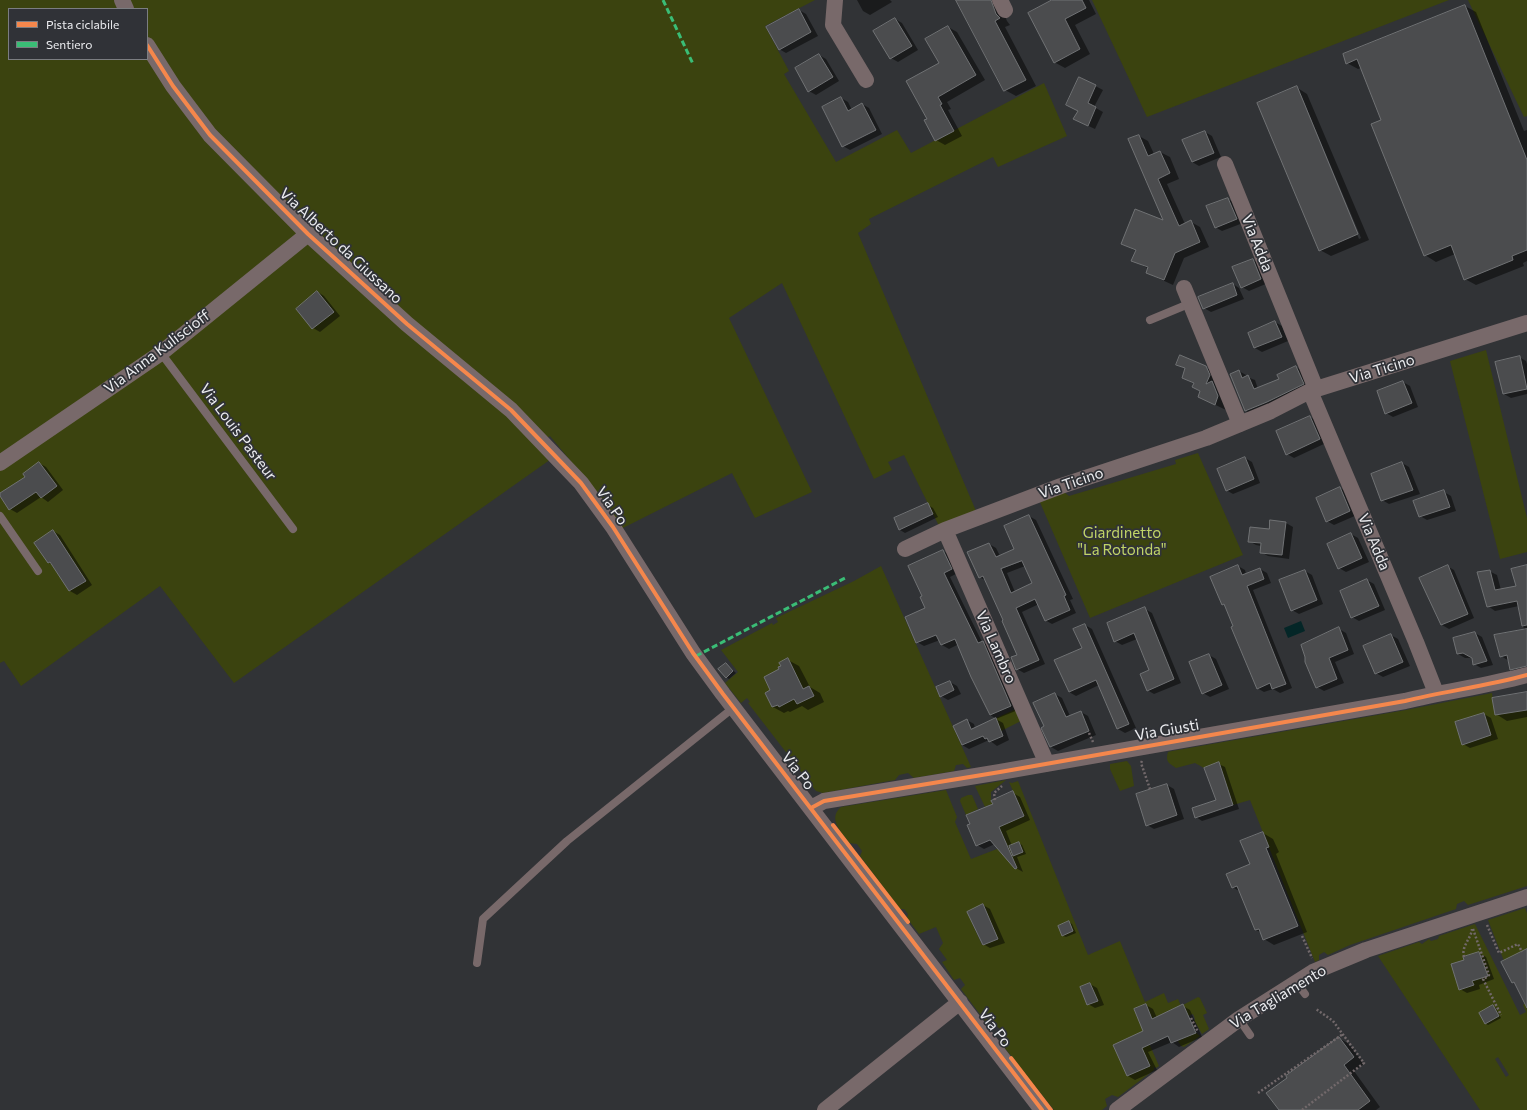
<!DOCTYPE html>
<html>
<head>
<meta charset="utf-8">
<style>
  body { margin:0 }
  #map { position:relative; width:1527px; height:1110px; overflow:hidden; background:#313336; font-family:Commissioner,sans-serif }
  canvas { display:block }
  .legend { position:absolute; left:8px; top:8px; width:140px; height:52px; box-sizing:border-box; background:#303237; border:1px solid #7b7d81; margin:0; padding:5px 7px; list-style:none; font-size:12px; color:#ecedf0 }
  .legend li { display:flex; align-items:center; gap:8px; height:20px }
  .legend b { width:20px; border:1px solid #7b7d81 }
</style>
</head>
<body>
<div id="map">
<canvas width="1527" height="1110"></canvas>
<ul class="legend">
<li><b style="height:5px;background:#f5874c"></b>Pista ciclabile</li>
<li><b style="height:5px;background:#3abd76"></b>Sentiero</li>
</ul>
</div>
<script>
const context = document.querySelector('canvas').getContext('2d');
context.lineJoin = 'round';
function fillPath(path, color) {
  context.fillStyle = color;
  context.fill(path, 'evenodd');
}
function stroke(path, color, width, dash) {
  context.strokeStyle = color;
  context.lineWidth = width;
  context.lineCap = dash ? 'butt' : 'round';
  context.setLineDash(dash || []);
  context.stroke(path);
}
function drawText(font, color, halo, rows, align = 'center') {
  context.font = font + ' Commissioner,sans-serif';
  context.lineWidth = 3.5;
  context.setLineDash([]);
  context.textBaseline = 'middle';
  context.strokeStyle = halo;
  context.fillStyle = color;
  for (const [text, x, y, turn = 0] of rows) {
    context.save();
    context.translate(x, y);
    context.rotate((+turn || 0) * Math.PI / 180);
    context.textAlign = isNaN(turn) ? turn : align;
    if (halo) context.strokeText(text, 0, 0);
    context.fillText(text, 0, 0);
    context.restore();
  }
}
fillPath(new Path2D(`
  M0,0H815L765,26L789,71L784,74L836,162L897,130L911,153L1044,83L1067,136L998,167L993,157L869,219L871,224L858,233L976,511L940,528L904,455L888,462L892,470L874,479L782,283L729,318L812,492L755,518L732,473L621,529L574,465L550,436L541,442L554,457L234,683L160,586L21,686L4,661L0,663ZM9,9H147V59H9Z
  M1092,0H1449L1147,117Z
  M1468,0H1527V116L1524,117Z
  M1486,350L1527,518V552L1500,559L1450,361Z
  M1198,453L1243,555L1090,618L1039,500L1064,492L1069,496L1176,464L1175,460Z
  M881,566L971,767L967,768L963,764L956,765L954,771L914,778L908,773L899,775L895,780L823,793L816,791L748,703L750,702L747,698L741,703L725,683L738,672L721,650L772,623L773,625L778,622L776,618L854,581Z
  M1492,693L1495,715L1527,710V886L1468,905L1464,901L1457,904L1456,909L1350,945L1328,955L1324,952L1319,955V960L1315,962L1250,800L1233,805L1219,763L1204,768L1195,763L1176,768C1169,763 1165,762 1168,752L1172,751L1406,710Z
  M1016,709L1021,721L1001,731L996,718Z
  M1127,761L1131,766L1134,786L1120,791L1110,769V764Z
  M1006,780L991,792V801L1002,825L1024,816L1009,782L1012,783L1018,781L1088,955L1120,941L1145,1002L1164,993L1168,1003L1178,999L1181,1006L1152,1019L1146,1004L1134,1009L1159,1066L1156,1068L1154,1067V1070L1118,1097L1112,1095L1105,1099L1107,1106L1102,1110H1054L1000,1042L1004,1036L998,1027L991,1029L961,989L965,985L960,978L954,980L942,962L947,960L939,949L943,943L936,927L919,934L907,918L908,914L904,909H900L860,856L862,851L857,844L849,843C842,832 827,819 841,807L946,790L957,817L955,822L971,859L997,849L1000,850L1003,855L1010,852L989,805L985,807L975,786ZM983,904L998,939L982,945L972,923L981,919L976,908ZM1090,983L1097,1001L1087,1005L1080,987Z
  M968,795H972L978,809L966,815L960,801L961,798Z
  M1525,908L1527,913V949L1504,961L1488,920Z
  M1475,924L1520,1015L1526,1012L1523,1005L1527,1002V1110H1480L1378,956L1419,942L1422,944L1429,939L1431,941L1438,939L1439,936ZM1498,1057L1509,1075L1506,1077L1495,1059Z
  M1198,997L1200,998L1207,1013L1203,1015L1209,1029L1202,1034L1194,1020L1195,1019L1193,1014L1188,1016L1183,1005Z
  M1196,1033L1200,1036L1184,1047L1181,1046L1178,1041Z`), '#3b430f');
fillPath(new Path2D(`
  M1301,621L1305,631L1288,638L1284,628Z`), '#042627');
fillPath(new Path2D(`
  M857,0H890L892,2L870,15L863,11Z
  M957,0H998L1007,21L1010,25L1005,27L1036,86L1016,96L1005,90Z
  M1054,0H1089L1096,14L1075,25L1090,54L1065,68L1054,62Z
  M1465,6L1476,12L1524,131L1527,130V261L1523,263L1524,266L1476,285L1465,279L1455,254L1436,262L1425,255L1382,120L1361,68L1358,69L1347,63Z
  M799,10L806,14L818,36L786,53L779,49Z
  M895,19L902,23L918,50L898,62L891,58Z
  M948,27L957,32L985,80L947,102L951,109L948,110L962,136L945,145L936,140L928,119Z
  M819,55L826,59L839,81L816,95L809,91Z
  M1080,78L1103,90L1094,107L1103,112L1095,129L1082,123L1079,111Z
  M1296,87L1307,94L1369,240L1331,256L1320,250ZM1299,95H1301L1361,238L1359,239Z
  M841,98L848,102L852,110L862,104L869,108L882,134L850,150L843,146Z
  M1205,132L1212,136L1221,157L1199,166L1192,162Z
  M1139,136L1148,141L1154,154L1160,152L1170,157L1179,179L1167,184L1185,224L1191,222L1200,227L1209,247L1184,258L1173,285L1147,273L1149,269L1132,260L1136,251L1122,244L1165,221Z
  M1228,199L1235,203L1243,223L1222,231L1215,227Z
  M1253,260L1260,264L1268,283L1249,291L1242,287Z
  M1233,284L1239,288L1244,299L1211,312L1204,308Z
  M318,292L324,296L340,316L320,332L313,328Z
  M1275,322L1282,326L1288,341L1262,352L1255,348L1249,333Z
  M1519,357L1526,361L1527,364V394L1511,398L1504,394Z
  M1177,364L1205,367L1216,373L1226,410L1199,397L1201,392L1193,387L1194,384L1183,377L1186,369Z
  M1296,367L1303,371L1310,388L1253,415L1246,411L1231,374L1239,371L1246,375L1247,377L1255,380L1258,389L1281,379Z
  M1403,382L1410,386L1418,407L1393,417L1386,413Z
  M1310,417L1317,421L1326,443L1294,458L1287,454Z
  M1245,458L1252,462L1260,483L1233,494L1226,490Z
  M39,463L46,467L63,490L48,502L41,497L17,513L10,509L26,477Z
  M1402,463L1409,467L1420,494L1389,504L1382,500Z
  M1340,488L1347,492L1357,515L1334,525L1327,521Z
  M1444,492L1451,496L1456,511L1427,520L1420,516Z
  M928,505L933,508L938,517L905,533L900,530L895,519Z
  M1029,516L1036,520L1073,599L1070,600L1076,613L1052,624L1045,620L1039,604L1022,612L1045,664L1024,673L1017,669L1019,655L987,581L979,577L989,544L996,548L1000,556L1015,550ZM1025,566L1033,584L1015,592L1007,573Z
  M1271,521L1286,523L1293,527L1289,559L1268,556L1261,552V546L1256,545L1249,541L1270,530Z
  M53,531L60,535L92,585L77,595L70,591L54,566L49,563Z
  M1351,534L1358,538L1369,562L1346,572L1339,568Z
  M943,551L950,555L958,573L950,577L982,642L990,646L1018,710L996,719L1003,723L1009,740L997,746L989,740L969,749L962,745L967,720L974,724L975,728L997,719L990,715L959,644L949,649L942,645L940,640L924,646L917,642L926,608L924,596Z
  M1238,566L1245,570L1246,574L1260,569L1267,573L1271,583L1253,590L1292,688L1280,693L1273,689L1264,692L1257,688L1226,606L1223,604Z
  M1447,566L1454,570L1474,618L1449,629L1442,625Z
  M1527,566V672L1518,673L1511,669L1509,661L1501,656L1524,630L1519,606L1495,611L1488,606L1489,571L1497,575L1501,590L1517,587Z
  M1305,571L1312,575L1323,604L1299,614L1292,610Z
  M1367,580L1374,584L1385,610L1359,621L1352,617Z
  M1145,609L1152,613L1181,683L1154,694L1147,690L1150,670L1137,639L1122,645L1115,641Z
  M1085,625L1092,629L1136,728L1125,733L1118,729L1099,685L1076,696L1069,692L1083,649L1074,630Z
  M1339,629L1346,633L1354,654L1335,662L1344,683L1324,691L1317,687Z
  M1475,633L1482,637L1493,665L1481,668L1474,664L1473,658H1465L1458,654Z
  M1391,635L1398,639L1410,666L1383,677L1376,673Z
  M1209,655L1216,659L1229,689L1210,697L1203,693Z
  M788,660L799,666L810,687L820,693L824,702L808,710L802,706L790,712L788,711L784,713L773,707L771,690L780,670Z
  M726,664L736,673L729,679L726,677Z
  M950,682L957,686L961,694L948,700L941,696Z
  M1527,693V717L1507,721L1496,714Z
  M1055,694L1062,698L1070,716L1081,712L1088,716L1096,735L1058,751L1051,747L1045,727Z
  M1484,714L1491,718L1498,739L1470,748L1463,744Z
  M1219,764L1225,767L1239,809L1202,821L1196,817L1217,801Z
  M1167,785L1174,789L1184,819L1154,829L1147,825Z
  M1013,793L1020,797L1030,820L1006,831L1012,846L1019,843L1022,845L1026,854L1017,857L1023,872L1016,868L995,844L984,849L977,845L994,804Z
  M1263,833L1273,839L1279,852L1276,854L1307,932L1274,945L1264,939L1262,933L1256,930L1241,892L1232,887L1251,865Z
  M983,905L990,909L1005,943L990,948L983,944Z
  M1069,922L1072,924L1076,933L1066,937L1063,936L1059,926Z
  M1479,953L1486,957L1494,979L1479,985L1480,989L1467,993L1460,989L1465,961V958Z
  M1090,984L1097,988L1104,1005L1095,1008L1088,1004Z
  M1146,1005L1153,1009L1157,1018L1183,1006L1190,1010L1202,1037L1179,1047L1172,1042L1148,1052L1157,1070L1135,1080L1128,1076L1114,1045L1145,1031Z
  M1493,1006L1496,1008L1501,1018L1488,1025L1485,1023Z
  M1339,1038L1349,1044L1364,1064L1354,1071L1380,1107L1376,1110H1280Z`), '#0007');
const building = new Path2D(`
  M956,0H991L996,14L1000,18L995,21L1026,80L1004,91Z
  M1052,0H1082L1086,8L1065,19L1080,49L1054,63L1028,13Z
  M1465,5L1527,160V250L1512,256L1513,260L1464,280L1451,245L1424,256L1371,124L1381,120L1357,59L1346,64L1343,54Z
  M799,9L811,32L779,50L766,27Z
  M895,18L912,46L890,59L873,31Z
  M948,26L976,75L938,97L942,104L940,105L954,131L935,141L924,120L927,119L906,81L939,63L925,39Z
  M819,54L833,77L808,92L795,68Z
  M1079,77L1096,85L1088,103L1096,107L1088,126L1073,119L1078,111L1066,105Z
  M1297,86L1358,234L1319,251L1257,103Z
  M841,97L848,111L862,103L876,130L842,147L822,107Z
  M1205,131L1214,153L1192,162L1182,140Z
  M1139,135L1148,156L1160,151L1170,173L1158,179L1179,226L1191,220L1200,242L1175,253L1164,280L1146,273L1148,267L1131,261L1136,250L1121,244L1135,209L1163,220L1128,139Z
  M1228,198L1237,219L1215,228L1206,206Z
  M1253,259L1261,279L1241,288L1232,267Z
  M1233,283L1237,295L1203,309L1198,297Z
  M317,291L334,312L312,329L296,309Z
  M1275,321L1282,337L1254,348L1248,333Z
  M1180,355L1206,366L1210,375L1206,384L1212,381L1218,396L1215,405L1198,397L1200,391L1192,387L1194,383L1182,378L1185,368L1176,365Z
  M1520,356L1527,389L1503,394L1495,362Z
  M1296,366L1304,384L1267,402L1245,411L1230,374L1239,370L1242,378L1248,375L1254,389L1279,379L1277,375Z
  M1403,381L1412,403L1385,414L1377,391Z
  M1310,416L1320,439L1286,455L1276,431Z
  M1245,457L1254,479L1226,491L1217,469Z
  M39,462L57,486L41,498L36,492L9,510L0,496V493L25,477L23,474Z
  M1402,462L1413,490L1381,501L1371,474Z
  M1340,487L1350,511L1326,522L1316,498Z
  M1444,490L1450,507L1419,517L1413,501Z
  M928,503L933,514L899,530L894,518Z
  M1029,515L1066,595L1064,596L1070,610L1045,621L1035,599L1016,608L1039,660L1016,670L1011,657L1017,655L1002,621L1003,620L983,576L979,578L967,552L989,543L996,557L1014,549L1004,526ZM1022,561L1032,583L1011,593L1001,569Z
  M1270,520L1286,522L1282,555L1260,553L1261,543L1248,542L1250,527L1269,529Z
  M53,530L86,581L69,591L50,562L48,563L34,543Z
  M1351,533L1362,558L1338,569L1327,544Z
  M943,550L952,569L944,573L978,643L983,641L1011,706L990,715L971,677L955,639L941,645L936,635L916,643L905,617L925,608L920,597L922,596L908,566Z
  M1238,565L1242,575L1260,568L1264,579L1247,586L1286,684L1272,689L1270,683L1257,689L1231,627L1233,626L1224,604L1222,605L1210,577Z
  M1448,565L1468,614L1441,625L1419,578Z
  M1527,565V625L1522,626L1517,601L1487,607L1477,572L1490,570L1495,590L1516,586L1511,569Z
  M1305,570L1317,600L1291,611L1279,580Z
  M1367,579L1379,606L1351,618L1340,591Z
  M1145,607L1174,679L1147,691L1140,674L1149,670L1134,633L1114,642L1107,623Z
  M1085,624L1129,724L1117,729L1096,680L1069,692L1054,660L1082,648L1073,629Z
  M1339,627L1348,650L1329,658L1337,679L1316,688L1305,662V657L1301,645Z
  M1527,629V666L1510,670L1507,655L1500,657L1494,635Z
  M1475,632L1487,661L1473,665L1472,658L1463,653L1457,654L1453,638Z
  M1391,634L1403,662L1375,674L1363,646Z
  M1209,654L1222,685L1202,694L1189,662Z
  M788,658L803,689L809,686L814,696L797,704L794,699L779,707L778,705L772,707L765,693L770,690L764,677L779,669L778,667L781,666L779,663Z
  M726,663L733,671L726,678L718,669Z
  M950,681L954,690L940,697L936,687Z
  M1527,692V710L1495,715L1492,698Z
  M1055,693L1066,717L1081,711L1089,731L1050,747L1041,728L1044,726L1033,703Z
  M1484,713L1491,735L1462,745L1455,722Z
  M996,718L1003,736L989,742L987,738L985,739L983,736L962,745L953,726L967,719L971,729Z
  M1219,762L1233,805L1195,818L1192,808L1216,800L1204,768Z
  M1167,784L1177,815L1146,826L1136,794Z
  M1013,791L1024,816L999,827L1017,868L1015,869L990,840L976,846L967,825L970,824L966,815L993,804L991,801Z
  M1263,832L1269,847L1266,848L1298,926L1263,940L1259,929L1255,930L1237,886L1232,888L1226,874L1250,864L1240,841Z
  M1019,842L1023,852L1013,856L1009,846Z
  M983,904L998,939L983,945L967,912Z
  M1069,921L1073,931L1062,936L1058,926Z
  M1527,949V1008L1514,982L1512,983L1501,962Z
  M1479,952L1488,976L1472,981L1474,985L1459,990L1451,964L1464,960L1463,957Z
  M1090,983L1098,1001L1087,1005L1080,987Z
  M1146,1004L1152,1019L1183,1004L1196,1033L1171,1043L1168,1036L1142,1048L1150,1066L1127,1076L1113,1045L1143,1031L1134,1009Z
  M1493,1005L1499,1016L1485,1024L1479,1013Z
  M1339,1037L1354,1057L1344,1065L1370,1101L1358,1110H1279L1266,1093L1287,1078L1286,1076Z`);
fillPath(building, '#4b4c4e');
stroke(building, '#707274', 1);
stroke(new Path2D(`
  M1089,733L1093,742
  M1142,761L1141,763L1150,789
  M995,800L994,793L1002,786
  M1487,925L1499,953L1518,944L1522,952
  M1473,929L1489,975L1487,977L1483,979L1501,1015
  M1302,936L1312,958
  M1464,957C1461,946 1471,939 1472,929
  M1191,1018L1198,1032
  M1258,1093L1343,1034
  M1302,1110L1364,1063L1333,1021L1316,1009`), '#72696b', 2.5, [2, 2]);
stroke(new Path2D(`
  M1150,320L1191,303
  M161,353L293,529
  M0,516L38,571
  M477,963L483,919L567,841L733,708
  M1297,983L1305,994
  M1239,1019L1250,1035`), '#78696a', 8);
stroke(new Path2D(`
  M122,0L126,9
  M835,0L833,25L866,80
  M1000,0L1005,10
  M147,45L173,86L210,135L308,234L407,324L511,410L581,483L613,527L693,653L723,694L1042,1110
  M1225,164L1316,389
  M1184,288L1240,424
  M1310,391L1416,642L1436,693
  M0,463L161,353L308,234
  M945,530L1047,764
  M905,549L945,530L1061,486L1206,438L1271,411L1310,391L1527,323
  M811,808L824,801L842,798L1000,772L1405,701C1446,691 1487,686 1527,675
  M825,1110L960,1002
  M1117,1110L1239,1019L1313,972L1366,950L1527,897`), '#78696a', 16);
stroke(new Path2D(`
  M663,0L693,64
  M696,656L847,577`), '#3abd76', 3, [6, 3]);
stroke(new Path2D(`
  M147,45L173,86L210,135L308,234L407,324L511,410L581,483L613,527L693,653L723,694L1042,1110
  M811,808L824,801L842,798L1000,772L1405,701C1446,691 1487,686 1527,675
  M833,825L908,922
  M1011,1058L1051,1110`), '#f5874c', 4);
drawText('15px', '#ecedf0', '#303237', [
  ["Via Adda",1257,243,68],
  ["Via Alberto da Giussano",341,246,43],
  ["Via Anna Kuliscioff",157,352,-37],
  ["Via Ticino",1382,369,-17],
  ["Via Louis Pasteur",238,432,53],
  ["Via Ticino",1071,483,-19],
  ["Via Po",612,506,55],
  ["Via Adda",1374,542,67],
  ["Via Lambro",996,647,66],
  ["Via Giusti",1167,730,-10],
  ["Via Po",798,771,52],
  ["Via Tagliamento",1278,997,-31],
  ["Via Po",995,1028,53]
]);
drawText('15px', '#c1d467', '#303237', [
  ["Giardinetto",1122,533],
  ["\"La Rotonda\"",1122,550]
]);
</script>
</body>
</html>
